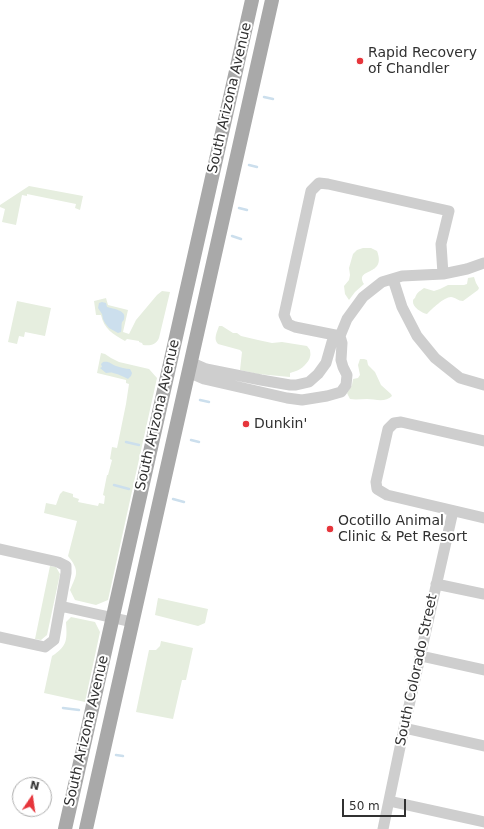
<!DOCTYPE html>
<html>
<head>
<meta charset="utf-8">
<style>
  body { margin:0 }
  #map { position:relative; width:484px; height:829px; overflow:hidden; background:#fff; font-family:"DejaVu Sans",sans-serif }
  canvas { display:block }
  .north { position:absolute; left:12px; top:777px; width:40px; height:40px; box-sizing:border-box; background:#fff; border:1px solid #adadad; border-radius:50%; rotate:13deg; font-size:11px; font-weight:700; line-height:16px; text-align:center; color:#313131 }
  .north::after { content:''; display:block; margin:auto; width:14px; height:18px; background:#e6353b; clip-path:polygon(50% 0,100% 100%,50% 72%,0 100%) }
  .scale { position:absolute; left:342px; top:799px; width:64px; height:18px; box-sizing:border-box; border:2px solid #313131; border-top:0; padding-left:5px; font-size:12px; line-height:14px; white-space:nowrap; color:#313131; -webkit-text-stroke:3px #fff; paint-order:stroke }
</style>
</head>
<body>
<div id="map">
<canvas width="484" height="829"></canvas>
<div class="north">N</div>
<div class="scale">50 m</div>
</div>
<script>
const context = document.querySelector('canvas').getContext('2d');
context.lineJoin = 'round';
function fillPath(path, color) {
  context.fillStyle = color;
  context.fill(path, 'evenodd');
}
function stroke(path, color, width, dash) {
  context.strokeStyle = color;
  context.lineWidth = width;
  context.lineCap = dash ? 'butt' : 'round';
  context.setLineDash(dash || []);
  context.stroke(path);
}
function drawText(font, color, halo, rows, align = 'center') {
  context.font = font + ' "DejaVu Sans",sans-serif';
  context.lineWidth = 4;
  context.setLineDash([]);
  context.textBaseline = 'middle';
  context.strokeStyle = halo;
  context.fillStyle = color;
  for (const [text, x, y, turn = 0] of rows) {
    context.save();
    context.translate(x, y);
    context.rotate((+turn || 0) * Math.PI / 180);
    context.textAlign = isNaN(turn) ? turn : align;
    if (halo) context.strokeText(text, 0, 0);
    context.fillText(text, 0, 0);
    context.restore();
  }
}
fillPath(new Path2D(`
  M29,186L83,196L80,210L75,208L76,204L27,194V196L22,195L16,225L2,222L5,209L0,207V205Z
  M363,248H371L377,251C387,277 354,267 364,284L355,292L349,300L345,294L344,286L349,280L350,275L349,268L353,254L357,250Z
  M474,277L476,283L479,288L478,290L463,301C458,301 455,297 451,297C444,297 432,309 427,314C422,313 412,307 413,301C413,299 414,299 415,298C417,292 419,292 424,288L434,291L440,289L448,285H464L467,284L468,278Z
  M162,291L170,292L159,338C156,345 150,346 143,345L142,343L139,342V341L127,339L125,341C113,334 104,329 101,315H96L94,301L106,298L108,305L128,310L123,332L129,334L136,320L157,295Z
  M17,301L51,308L45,336L25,332L24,337L19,336L17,344L8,342Z
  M219,326H222L233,333H237L241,336L258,340L272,343L282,342L307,346L310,350C310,352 311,354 310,357C309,362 301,370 296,371C294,372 292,372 290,373V377L258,374L240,370L242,352L240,350L218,344C213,339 217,332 219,326Z
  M101,353L105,354L111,358L119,362L149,369L157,378L108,600L96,605L75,600L70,590C77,574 80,571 68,556L77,521L44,513L46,503L56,505L60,494L63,491L73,494V497L79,499L78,502L98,506L99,503L104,504L105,496L103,495L107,475H108L112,460L110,459L112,447L117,448L126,404L129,384L126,383V380L97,373Z
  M360,359H364L367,360L368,365L375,372L381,385L391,394L392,396C385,403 375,399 367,399C361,399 356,400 350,399L347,393L352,385L353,379L358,378L360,375L358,365Z
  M50,566L56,567L60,574L47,635L41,640L35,639Z
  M158,598L208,609L205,623L198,626L155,615Z
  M71,617L95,622L100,632L85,702L44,693L52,656C68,646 67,639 66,622Z
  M161,641L193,648L186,680H182L173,719L136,712L149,650H156L160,646Z`), '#e6eedf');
fillPath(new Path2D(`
  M102,302L106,303L107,307C113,309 127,310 124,319C124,320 123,321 122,322C121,325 122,329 121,332L118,333L109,328L105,323L103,319L102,314L98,308L99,303Z
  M103,362C110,361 110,364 116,366C120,367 126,369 130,369L132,373L131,376L128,379C125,377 115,373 113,373C111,372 108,373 106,373L100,368L102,367L101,364Z`), '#ccdfed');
stroke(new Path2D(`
  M264,97L273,99
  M249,165L257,167
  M239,208L247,210
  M232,236L241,239
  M200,400L209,402
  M191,440L199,442
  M126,442L139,445
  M114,485L129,489
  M173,499L184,502
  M63,708L79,710
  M116,755L123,756`), '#ccdfed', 2.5);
stroke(new Path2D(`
  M393,279L402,307L417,336L435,358L460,378L484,385
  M340,336L295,327L288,324L284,315L311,191L319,183L328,184L449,211L441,244L443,274
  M190,362L206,369L261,380L290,385H296L309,382L318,374L326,363L332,342L340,336L347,319L363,297L382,282L402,276L443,274L467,269L484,263
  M188,372L204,379L287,398L302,400L327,396L341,392L346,385L347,375L343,367L341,360L342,343L340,336
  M484,441L401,422L394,423L388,429L376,482L377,489L387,495L484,518
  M0,549L58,562L66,566V573L54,640L45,647L0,637
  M436,584L484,594
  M60,606L132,622
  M421,656L484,670
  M404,728L484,746
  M389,801L484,822
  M383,829L404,728L453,511`), '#cecece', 11);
stroke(new Path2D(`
  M65,829L252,0
  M86,829L272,0`), '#a9a9a9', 14);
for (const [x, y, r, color] of [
  [360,61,4,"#e6353b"],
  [246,424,4,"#e6353b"],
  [330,529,4,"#e6353b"]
]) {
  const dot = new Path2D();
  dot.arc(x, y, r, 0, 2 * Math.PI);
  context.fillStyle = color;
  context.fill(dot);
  stroke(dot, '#fff', 1.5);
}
drawText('14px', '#313131', '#fff', [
  ["Rapid Recovery",368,53],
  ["of Chandler",368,69],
  ["Dunkin'",254,424],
  ["Ocotillo Animal",338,521],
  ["Clinic & Pet Resort",338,537]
], 'left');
drawText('14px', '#313131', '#fff', [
  ["South Arizona Avenue",230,98,-77],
  ["South Arizona Avenue",158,415,-77],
  ["South Colorado Street",417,670,-78],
  ["South Arizona Avenue",87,731,-77]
]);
</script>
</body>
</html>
